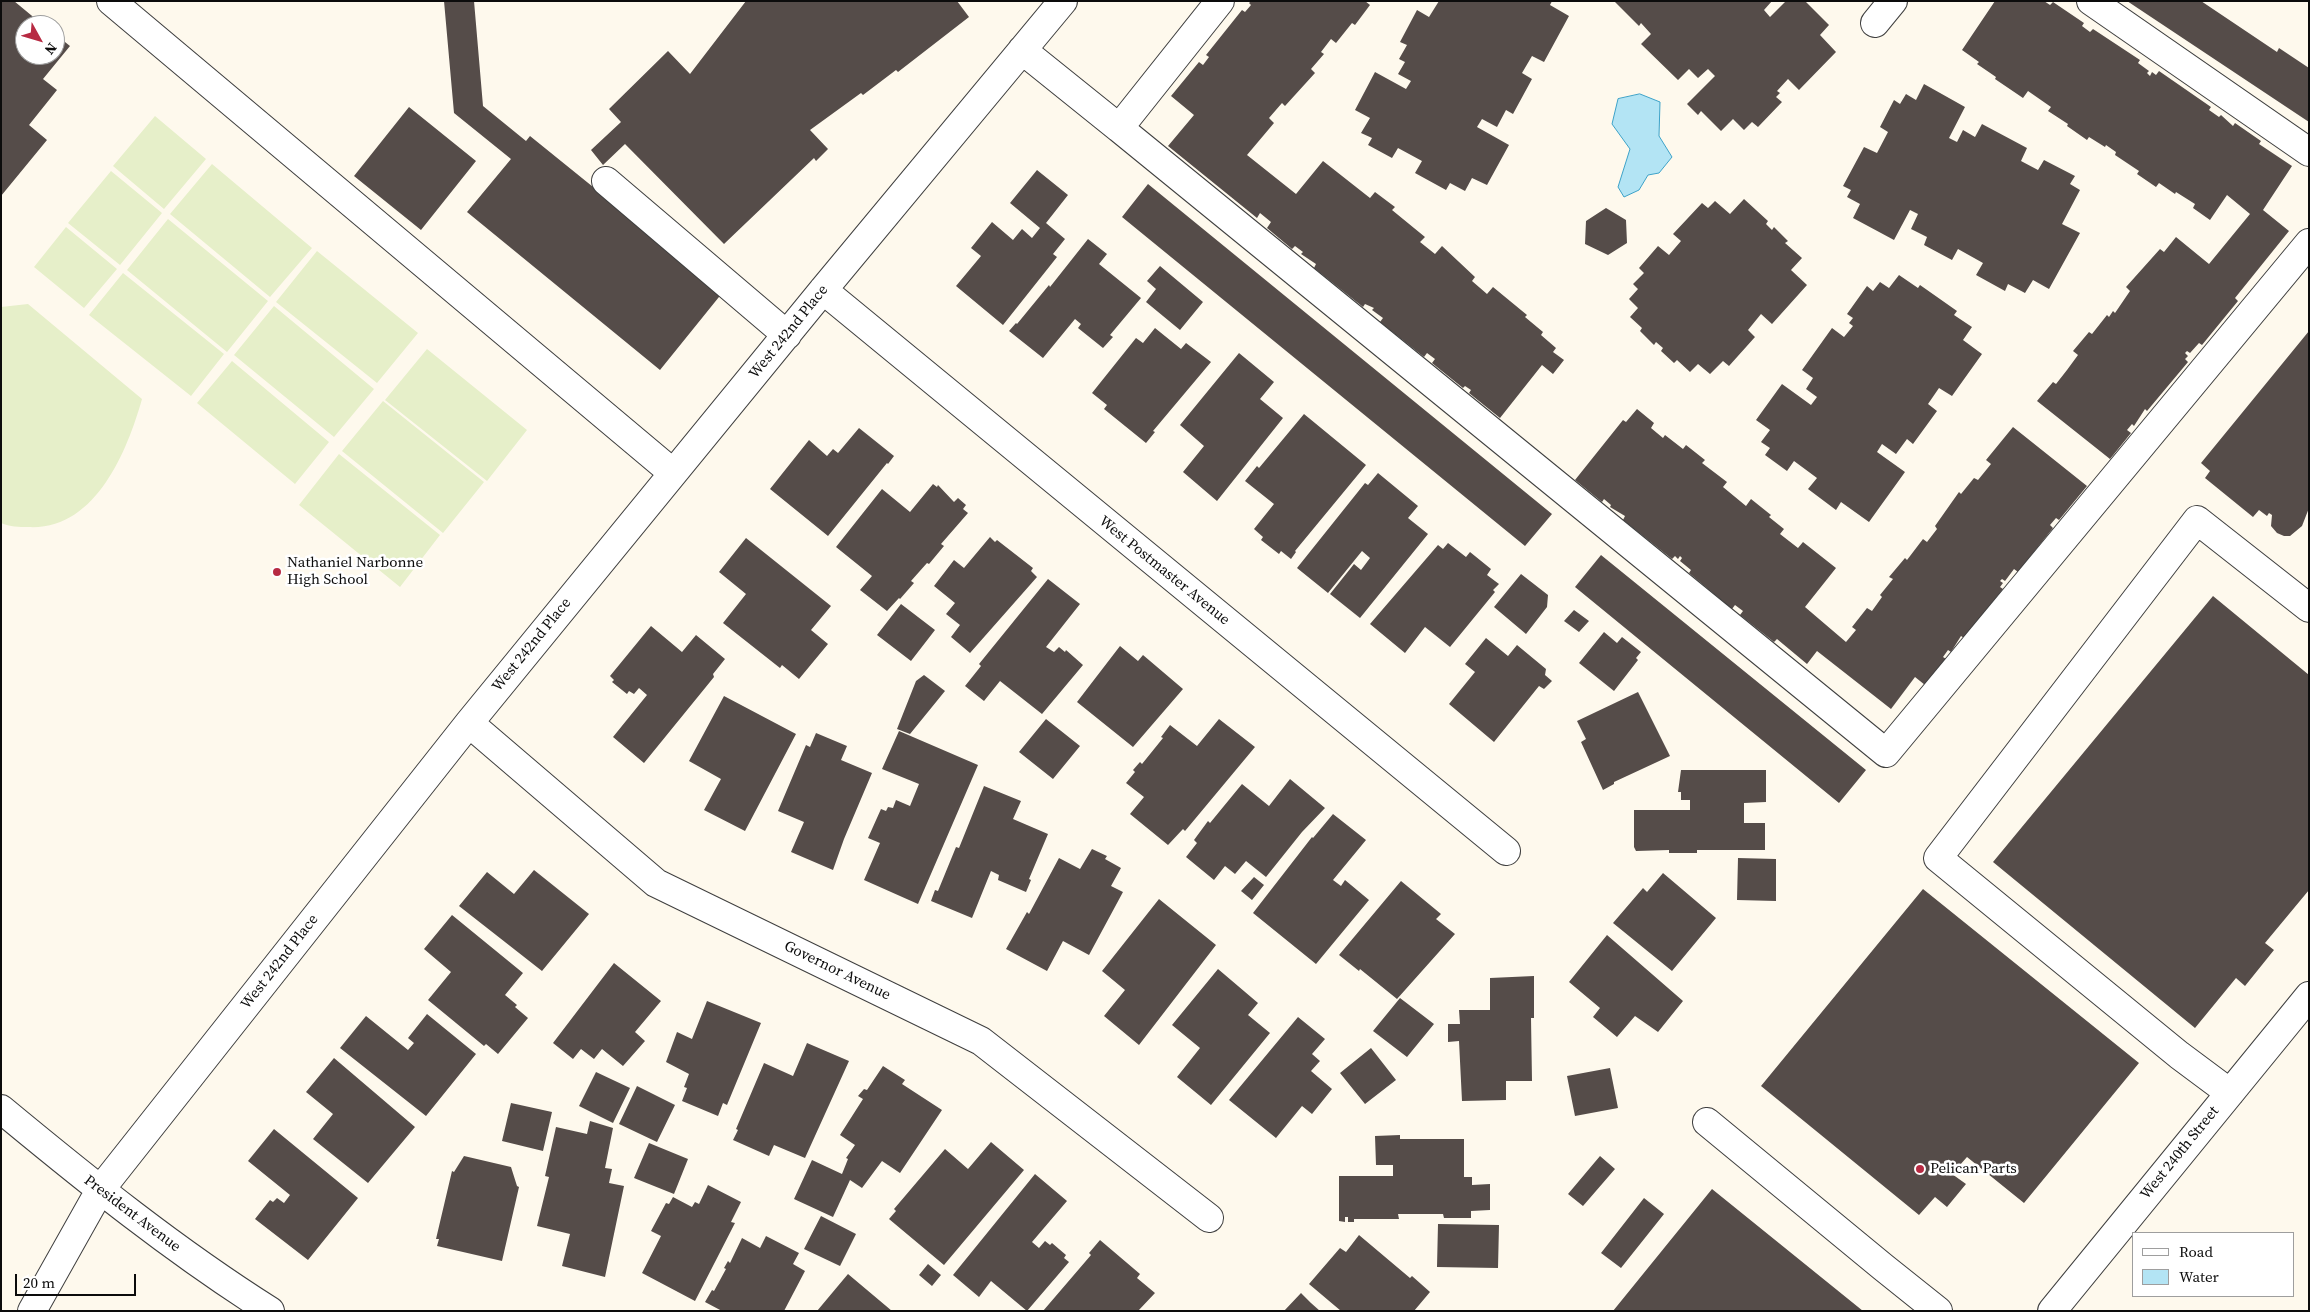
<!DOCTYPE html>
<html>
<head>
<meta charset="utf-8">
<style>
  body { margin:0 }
  #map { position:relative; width:2310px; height:1312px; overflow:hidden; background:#fef9ed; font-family:"Source Serif 4",serif }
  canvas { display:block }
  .frame { position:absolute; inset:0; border:2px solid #0c0c0c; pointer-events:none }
  .legend { position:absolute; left:2132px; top:1232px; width:162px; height:65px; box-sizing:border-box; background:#fff; border:1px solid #9e9e9e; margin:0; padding:6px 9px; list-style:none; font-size:15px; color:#0c0c0c }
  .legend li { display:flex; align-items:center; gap:10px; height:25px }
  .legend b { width:25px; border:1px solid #9e9e9e }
  .north { position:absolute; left:15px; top:15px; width:50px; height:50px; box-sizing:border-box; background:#fff; border:1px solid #9e9e9e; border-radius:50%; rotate:129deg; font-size:14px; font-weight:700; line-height:20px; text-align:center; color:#0c0c0c }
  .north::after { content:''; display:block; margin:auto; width:18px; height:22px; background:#b72a42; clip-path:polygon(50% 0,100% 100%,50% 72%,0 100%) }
  .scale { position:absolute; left:15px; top:1274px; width:121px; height:22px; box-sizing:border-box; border:2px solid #0c0c0c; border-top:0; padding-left:6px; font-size:15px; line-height:18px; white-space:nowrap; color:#0c0c0c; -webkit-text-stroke:4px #fff; paint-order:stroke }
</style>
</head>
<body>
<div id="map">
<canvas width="2310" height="1312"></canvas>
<div class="frame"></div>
<ul class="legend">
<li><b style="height:6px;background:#fff"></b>Road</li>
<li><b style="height:14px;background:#b3e4f4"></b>Water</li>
</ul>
<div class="north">N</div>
<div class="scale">20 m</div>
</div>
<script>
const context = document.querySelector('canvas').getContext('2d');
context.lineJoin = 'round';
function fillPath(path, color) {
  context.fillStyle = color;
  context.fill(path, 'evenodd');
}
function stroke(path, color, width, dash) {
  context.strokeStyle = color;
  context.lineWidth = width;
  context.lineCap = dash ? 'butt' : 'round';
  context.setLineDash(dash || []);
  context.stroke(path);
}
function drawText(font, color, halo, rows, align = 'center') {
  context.font = font + ' "Source Serif 4",serif';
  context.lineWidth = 5;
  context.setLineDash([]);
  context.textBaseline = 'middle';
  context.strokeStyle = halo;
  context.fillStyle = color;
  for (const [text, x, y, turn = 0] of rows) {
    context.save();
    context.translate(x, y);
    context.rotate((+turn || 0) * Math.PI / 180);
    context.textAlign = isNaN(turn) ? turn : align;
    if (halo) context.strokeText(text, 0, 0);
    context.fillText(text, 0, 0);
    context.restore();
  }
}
fillPath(new Path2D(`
  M155,116L206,159L164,209L113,166Z
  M212,164L312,248L270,297L170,214Z
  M111,171L162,213L120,265L68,223Z
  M168,219L268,301L227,352L127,270Z
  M66,227L117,269L84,308L34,267Z
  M317,251L418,333L377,383L276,302Z
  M123,273L224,354L191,396L89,315Z
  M28,304L142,399C127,452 95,531 28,527C19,527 10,527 1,523V307Z
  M274,306L374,389L334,437L234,355Z
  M427,349L527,430L487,481L385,400Z
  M232,361L329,442L295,484L197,403Z
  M383,401L484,482L443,533L342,451Z
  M339,454L440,535L400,587L299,505Z`), '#e6efc9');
const water = new Path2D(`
  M1640,94L1660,102L1659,136L1672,157L1659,173L1648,175L1639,190L1624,197L1618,187L1630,149L1612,124L1618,99Z`);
fillPath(water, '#b3e4f4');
stroke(water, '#3da2c8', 1);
fillPath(new Path2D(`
  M1,1H14L43,25H25V55H55V34L70,46L43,79L57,90L29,125L47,140L1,196Z
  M444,1H474L483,106L526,141L530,136L723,292L660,370L467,212L511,159L454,113Z
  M746,1H957L969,17L898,72L896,70L863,95L861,93L810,130L828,149L816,161L814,158L724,244L625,144L603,165L591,150L621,122L609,109L668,51L690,74Z
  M1251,1H1365L1370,5L1355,25L1352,23L1336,43L1331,39L1321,52L1324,54L1311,69L1315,73L1285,106L1282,103L1269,118L1274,123L1247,155L1296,194L1323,161L1370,198L1375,192L1395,207L1392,210L1425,237L1420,242L1435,254L1442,246L1475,277L1472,281L1487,294L1493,287L1527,315L1525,317L1543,332L1541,335L1556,348L1553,352L1564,360L1553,374L1542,365L1500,418L1469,393L1471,390L1465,386L1463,388L1432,363L1435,359L1427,353L1424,357L1380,322L1383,318L1372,310L1374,308L1365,304L1363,307L1314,268L1316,264L1301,254L1303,252L1295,246L1292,249L1267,228L1271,222L1260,213L1257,218L1168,146L1194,115L1171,96L1199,62L1203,65L1209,57L1206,55L1242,10L1245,12L1251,5L1249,3Z
  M1439,1H1552L1550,5L1569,16L1544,62L1532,56L1522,73L1532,79L1513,114L1506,110L1497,127L1482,119L1477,127L1509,145L1487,185L1472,178L1465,191L1450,183L1446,190L1415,173L1422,161L1398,148L1392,158L1368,145L1372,138L1361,133L1370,118L1355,110L1375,72L1406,89L1411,81L1398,74L1405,62L1399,59L1407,45L1400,42L1417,10L1429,17Z
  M1614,1H1772L1764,10L1770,17L1786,1H1805L1829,25L1820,35L1836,52L1799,90L1788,79L1777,91L1780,93L1776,97L1782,102L1758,127L1752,122L1744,130L1733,119L1721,131L1701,111L1698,115L1687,104L1715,76L1708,69L1698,78L1689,69L1678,80L1641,44L1651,34L1641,23L1639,26Z
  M1995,1H2044L2050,5L2053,2L2084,23L2082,26L2090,32L2093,29L2140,60L2138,63L2149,71L2147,73L2150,76L2152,72L2156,75L2159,71L2211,107L2209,110L2219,117L2221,115L2233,126L2235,123L2261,141L2259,144L2292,166L2263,210L2289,231L2235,298L2238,301L2202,345L2199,343L2190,353L2187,351L2185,353L2188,356L2185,359L2188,362L2147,411L2145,409L2134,426L2132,424L2127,430L2131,433L2110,459L2037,401L2053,382L2056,384L2067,370L2078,355L2073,351L2089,332L2092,334L2107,315L2109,317L2113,311L2115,313L2130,291L2126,287L2160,249L2164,252L2176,237L2209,264L2250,214L2227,195L2210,220L2193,208L2195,204L2176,192L2175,194L2159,183L2156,187L2137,174L2139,171L2115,155L2116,152L2106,145L2105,147L2089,137L2087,140L2067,126L2068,124L2048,111L2051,107L2028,91L2023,98L1995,79L1996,77L1977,64L1979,62L1962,50Z
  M2127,1H2201L2277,52L2279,48L2309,68V122Z
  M1924,84L1965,107L1949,138L1957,142L1963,130L1975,137L1982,124L2027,148L2021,161L2038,170L2044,160L2075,176L2070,184L2080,190L2062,224L2080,233L2049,289L2033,280L2025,293L2008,284L2005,291L1976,275L1983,263L1958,249L1952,260L1924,245L1927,237L1911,229L1918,214L1910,210L1894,240L1853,218L1860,204L1847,197L1851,190L1843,186L1864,147L1877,153L1888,132L1880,127L1894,100L1900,104L1906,94L1916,100Z
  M409,107L476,161L421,230L354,176Z
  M1037,170L1068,195L1046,223L1065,239L1053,254L1057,257L1003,325L956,286L981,256L971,248L992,222L1013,240L1022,229L1032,238L1040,228L1010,203Z
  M1148,184L1552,514L1525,546L1122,217Z
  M1744,199L1768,221L1766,224L1772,230L1774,227L1788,241L1785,243L1802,258L1791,270L1807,285L1772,324L1761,314L1748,330L1755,337L1729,366L1723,361L1710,374L1698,364L1690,372L1677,360L1674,363L1661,351L1663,348L1656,342L1654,345L1640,331L1642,328L1630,317L1638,308L1629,299L1638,289L1633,284L1644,273L1639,268L1658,246L1669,255L1681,241L1673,234L1702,203L1708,208L1715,201L1730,214Z
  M1606,208L1626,220L1627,243L1608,255L1585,244L1586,221Z
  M1088,239L1107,254L1099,264L1141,298L1110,335L1113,337L1103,348L1078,328L1081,324L1075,319L1043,358L1009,331L1016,323L1017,324L1049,285L1050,287Z
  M1160,266L1203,302L1180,330L1146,302L1156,289L1147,281Z
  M1899,275L1918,288L1920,285L1957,311L1954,315L1972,327L1963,340L1982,354L1952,396L1939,388L1928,404L1937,411L1913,444L1907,439L1896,454L1882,444L1877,452L1905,472L1869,522L1841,502L1836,510L1808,489L1817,478L1794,461L1787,471L1765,455L1770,448L1761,442L1770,430L1756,420L1782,384L1811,405L1817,397L1806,389L1813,378L1802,370L1832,328L1844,337L1853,326L1849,323L1853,318L1847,314L1867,286L1873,291L1880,282L1889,288Z
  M1155,328L1181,349L1186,343L1211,362L1153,431L1155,432L1146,443L1104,409L1107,405L1092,393L1136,338L1143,343Z
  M2309,331V508L2302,526L2290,536H2284L2277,533L2271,526L2272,515L2269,513L2267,516L2259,510L2253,517L2205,478L2210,471L2201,463Z
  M1239,353L1274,382L1260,399L1283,418L1217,501L1183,472L1204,446L1180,425Z
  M1637,409L1654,423L1651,428L1663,438L1665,435L1683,449L1686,445L1705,460L1702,463L1727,482L1723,487L1746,506L1751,499L1771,515L1769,517L1784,529L1780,534L1798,548L1803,542L1836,568L1805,607L1846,642L1856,630L1852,627L1867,608L1872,611L1882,597L1880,595L1893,579L1889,577L1905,558L1907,560L1923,539L1927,542L1937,529L1935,526L1959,492L1961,494L1974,478L1978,480L1991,464L1986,460L2013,427L2087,486L2059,520L2056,518L2050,525L2053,528L2018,572L2014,569L2005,581L2002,579L2000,581L2003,583L2000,587L2003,589L1964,638L1961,636L1951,652L1948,650L1943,657L1946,659L1925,685L1915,677L1891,709L1817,651L1807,664L1777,639L1774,642L1740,615L1743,611L1735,605L1732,609L1689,573L1691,570L1680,561L1682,558L1680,556L1678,559L1675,556L1672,559L1623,520L1625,516L1610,507L1611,505L1604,499L1602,502L1575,480L1623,420L1626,422Z
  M1304,414L1366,465L1295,551L1296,552L1291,559L1281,551L1279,554L1261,540L1263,537L1254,529L1274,504L1245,481L1257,466L1259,468Z
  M859,428L894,456L888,464L887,463L828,536L770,489L809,440L827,456L833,449L838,453Z
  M1378,473L1418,506L1408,518L1428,534L1360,618L1330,594L1354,564L1361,570L1370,558L1362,551L1328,593L1297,568L1365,483L1368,485Z
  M933,484L937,487L938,485L954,502L958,498L966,505L963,509L968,513L941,544L944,546L929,564L927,563L911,581L914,583L900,599L899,598L887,611L860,590L872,576L836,547L882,489L910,512Z
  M990,537L995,542L997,540L1033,568L1031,571L1037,577L970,653L951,637L960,625L946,614L955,603L934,586L954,560L964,568Z
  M746,538L831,606L811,630L828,644L799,679L782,665L780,668L723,623L746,594L719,572Z
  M1448,543L1466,557L1470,552L1491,569L1487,575L1499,584L1493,590L1495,592L1450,647L1425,627L1405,653L1370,624L1438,545L1443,549Z
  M1601,555L1866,770L1839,803L1575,587Z
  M1521,574L1548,595L1547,607L1526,634L1494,607Z
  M1048,579L1080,604L1046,647L1054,652L1059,647L1065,652L1066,650L1083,665L1042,714L1000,681L984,701L965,686L981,666L979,664Z
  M2213,596L2309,675V890L2265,943L2274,950L2245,986L2236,978L2195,1028L1993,862Z
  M901,604L935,630L911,661L877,635Z
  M1574,610L1589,621L1579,632L1564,621Z
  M651,626L682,652L696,635L725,659L713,674L714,677L644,763L613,737L647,695L639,688L634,694L629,691L627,694L612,682L614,680L610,676Z
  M1604,632L1617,643L1622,637L1641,652L1636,658L1638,660L1614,691L1579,663Z
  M1486,638L1508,656L1517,645L1546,669L1545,675L1552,681L1544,689L1539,686L1494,742L1449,704L1475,672L1465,664Z
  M1120,646L1138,661L1143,655L1183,689L1133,747L1077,702Z
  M924,675L945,691L910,734L897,729L916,681Z
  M1638,692L1670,756L1614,782V784L1603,790L1581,742L1586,739L1577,721Z
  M724,696L796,734L745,831L704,810L721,779L689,761Z
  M1046,719L1080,746L1053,779L1019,752Z
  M1219,719L1255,747L1185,831L1183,829L1168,845L1130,814L1144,797L1126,783L1135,772L1133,770L1140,762L1142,764L1163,738L1161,737L1170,725L1197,746Z
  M899,731L978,765L918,904L864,880L880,843L868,838L881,809L886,811L888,807L893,808L896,800L910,806L919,784L882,769Z
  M816,733L847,746L841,760L872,773L844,839L833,870L791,852L804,822L778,811L806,745L810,747Z
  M1681,770H1766V802L1744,803V823H1765V850H1697V853H1669V850L1636,851L1634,847V810H1690V800H1681V792H1678Z
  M1290,779L1325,808L1302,832L1266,877L1246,861L1235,874L1225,866L1214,880L1186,857L1197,843L1194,840L1208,821L1210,823L1242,784L1269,806Z
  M984,786L1021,801L1013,819L1048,834L1029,879L1031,880L1026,892L998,880L999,875L991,871L972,918L931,901L935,890L938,891L956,847L959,848Z
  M1333,814L1366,840L1333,880L1341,886L1345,880L1369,900L1316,964L1253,913L1312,837L1313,838Z
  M1092,849L1107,856L1105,859L1121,868L1111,886L1123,892L1089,955L1063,941L1047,971L1006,949L1027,912L1029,914L1059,858L1080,869Z
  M1738,858L1776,859V901L1737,900Z
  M534,870L589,914L542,971L459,906L487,872L514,894Z
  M1663,873L1716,918L1672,971L1613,923L1643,888L1647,892Z
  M1254,877L1264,885L1252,900L1241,891Z
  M1401,881L1441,914L1436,919L1455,934L1397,999L1360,969L1359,971L1339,955Z
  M1923,889L2139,1063L2024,1203L1967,1157L1952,1174L1966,1184L1947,1207L1935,1197L1919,1215L1761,1086Z
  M1159,899L1216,945L1139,1045L1104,1016L1125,990L1102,971Z
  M452,915L523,973L505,995L517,1005L515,1007L528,1018L498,1054L486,1044L484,1046L428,1000L451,972L424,949Z
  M1607,935L1683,1001L1658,1032L1635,1016L1617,1037L1593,1017L1600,1008L1569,982Z
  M614,963L661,1001L635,1032L645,1041L623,1066L602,1049L594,1059L581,1049L573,1059L553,1043Z
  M1218,969L1258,1003L1248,1015L1270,1033L1211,1105L1177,1077L1200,1048L1172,1025Z
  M1534,976V1018H1531L1532,1081H1506V1100L1462,1101L1459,1041L1448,1042V1024H1460L1459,1010H1490V978Z
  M1400,998L1434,1024L1407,1057L1373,1031Z
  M707,1001L761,1023L727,1105L723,1103L718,1116L682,1101L687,1088L684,1087L689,1074L666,1062L677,1032L692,1039Z
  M427,1014L476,1054L426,1116L340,1048L366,1016L408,1050L414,1043L408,1038Z
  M1298,1017L1325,1039L1312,1054L1320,1061L1311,1071L1332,1089L1312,1114L1302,1106L1276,1138L1229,1100Z
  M807,1043L849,1061L805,1158L774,1145L769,1156L733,1140L738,1130L736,1129L764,1063L793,1076Z
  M1371,1048L1396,1080L1365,1104L1340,1073Z
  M334,1058L415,1127L368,1183L313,1139L333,1114L306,1092Z
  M883,1066L905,1080L902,1084L942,1110L900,1173L882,1161L862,1188L850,1180L833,1217L794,1199L812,1160L842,1174L848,1159L846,1158L855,1145L840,1135L863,1099L858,1096L864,1089L867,1090Z
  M1610,1068L1618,1108L1575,1116L1567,1076Z
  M596,1072L630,1088L613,1123L579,1106Z
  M637,1086L675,1105L657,1142L619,1124Z
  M511,1103L552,1112L543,1151L502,1141Z
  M590,1121L613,1128L605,1168L612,1169L609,1183L624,1186L605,1277L562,1266L570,1234L537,1226L549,1177L545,1176L556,1127L587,1134Z
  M274,1129L358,1198L308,1260L255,1219L270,1200L273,1202L277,1198L284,1203L290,1195L248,1161Z
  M1400,1135V1139H1464V1177H1472V1185L1490,1184V1210L1471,1211V1218H1444L1443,1214H1398L1399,1219H1354V1222H1348V1217H1345V1222L1339,1221V1176H1393V1165H1376L1375,1136Z
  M991,1142L1024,1170L944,1265L889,1219L896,1211L894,1209L945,1149L968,1169Z
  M649,1143L688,1159L674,1194L634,1178Z
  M464,1156L511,1167L517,1186L519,1187L502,1261L437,1246L439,1239H436L452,1171L454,1172Z
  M1600,1156L1615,1169L1583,1206L1568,1194Z
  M1035,1174L1067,1201L1032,1242L1039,1248L1045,1241L1050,1245L1052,1243L1066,1255L1064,1258L1069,1262L1027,1311L991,1281L979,1297L953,1275Z
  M708,1185L741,1202L731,1222L735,1223L695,1301L642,1273L661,1236L651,1231L666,1203L669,1204L673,1197L692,1207L695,1202L699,1204Z
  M1712,1189L1863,1311H1613Z
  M1644,1198L1664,1214L1621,1268L1601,1253Z
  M821,1216L856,1234L840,1266L804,1249Z
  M1438,1224L1499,1225L1498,1268L1437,1267Z
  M1359,1235L1410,1278L1412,1276L1430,1292L1414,1311H1341L1309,1284L1340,1248L1346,1252Z
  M766,1236L799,1253L793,1264L805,1271L784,1311H722L705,1302L712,1290L714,1291L726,1269L724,1268L728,1261L730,1263L742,1238L760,1248Z
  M1100,1240L1140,1274L1137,1278L1155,1293L1138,1311H1043L1091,1255L1089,1253Z
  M928,1264L941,1275L932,1286L919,1275Z
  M848,1274L892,1311H817Z
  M1301,1293L1311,1303L1320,1311H1284Z`), '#554c49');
const minor = new Path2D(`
  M111,1L673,473
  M1220,1L1119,128L1886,753L2309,243
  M2091,1L2309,152
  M1875,23L1893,1
  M1022,50L1119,128
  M606,181L787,335
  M823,290L1506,851
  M469,723L656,883L981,1041L1209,1218
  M2230,1093L2179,1055L1938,858L2197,520L2309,608
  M1,1109C88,1181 175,1251 270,1311
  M1707,1122L1883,1267L1938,1311
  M32,1311L100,1190L469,723L823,290L1063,1
  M2052,1311L2309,996`);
stroke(minor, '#3f3f3f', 30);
stroke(minor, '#fff', 28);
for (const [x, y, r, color] of [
  [277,572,5,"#b72a42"],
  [1920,1169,5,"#b72a42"]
]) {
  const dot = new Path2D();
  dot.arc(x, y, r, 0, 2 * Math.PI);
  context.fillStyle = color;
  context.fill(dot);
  stroke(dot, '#fff', 2);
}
drawText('15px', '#0c0c0c', '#fff', [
  ["West 242nd Place",789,332,-51],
  ["West Postmaster Avenue",1164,571,39],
  ["West 242nd Place",532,645,-51],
  ["West 242nd Place",280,962,-52],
  ["Governor Avenue",837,971,26],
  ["West 240th Street",2180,1153,-51],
  ["President Avenue",132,1214,37]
]);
drawText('15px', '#0c0c0c', '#fff', [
  ["Nathaniel Narbonne",287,563],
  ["High School",287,580],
  ["Pelican Parts",1930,1169]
], 'left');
</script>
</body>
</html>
